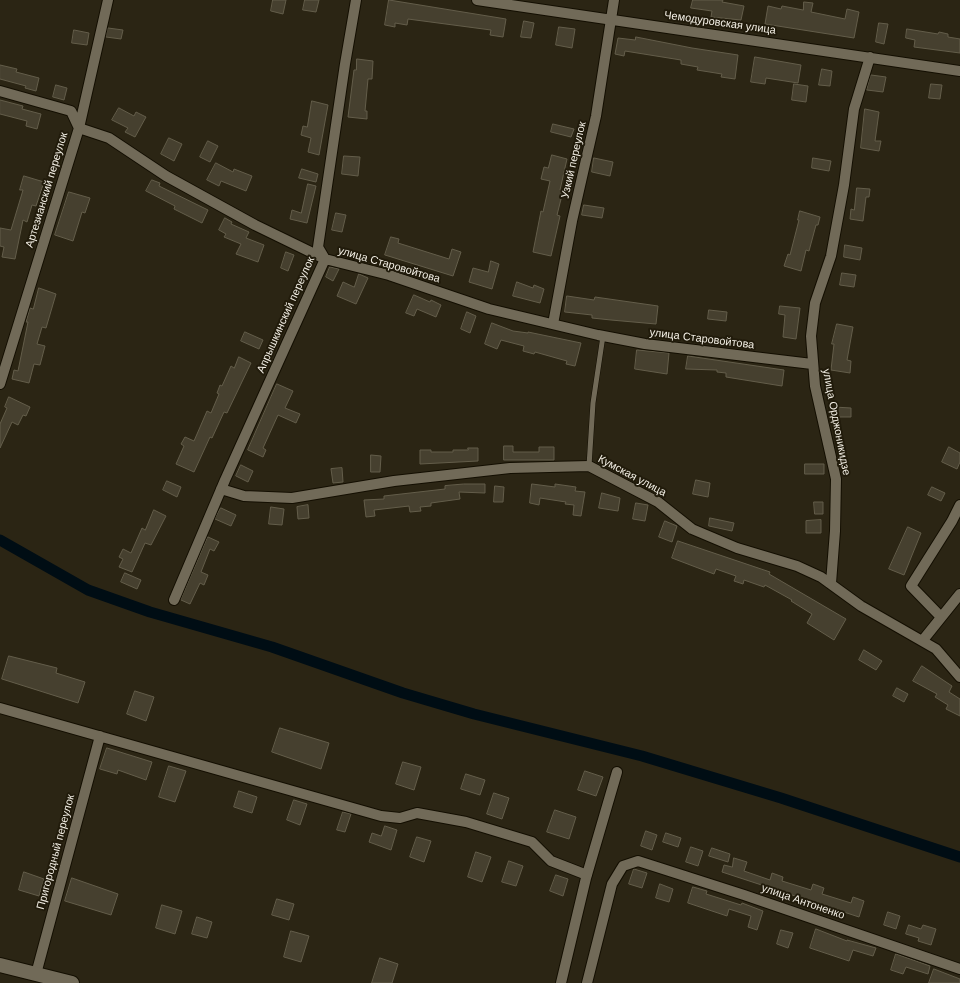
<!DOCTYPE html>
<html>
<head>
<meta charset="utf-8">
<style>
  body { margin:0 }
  canvas { display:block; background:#2b2514 }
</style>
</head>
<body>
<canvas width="960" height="983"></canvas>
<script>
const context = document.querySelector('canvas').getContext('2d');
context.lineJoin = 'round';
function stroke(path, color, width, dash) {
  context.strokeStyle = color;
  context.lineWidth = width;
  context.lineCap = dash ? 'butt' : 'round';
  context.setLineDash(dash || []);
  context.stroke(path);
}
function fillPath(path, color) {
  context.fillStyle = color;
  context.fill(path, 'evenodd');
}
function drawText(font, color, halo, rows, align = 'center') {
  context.font = font + ' Arial,sans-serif';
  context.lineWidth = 4;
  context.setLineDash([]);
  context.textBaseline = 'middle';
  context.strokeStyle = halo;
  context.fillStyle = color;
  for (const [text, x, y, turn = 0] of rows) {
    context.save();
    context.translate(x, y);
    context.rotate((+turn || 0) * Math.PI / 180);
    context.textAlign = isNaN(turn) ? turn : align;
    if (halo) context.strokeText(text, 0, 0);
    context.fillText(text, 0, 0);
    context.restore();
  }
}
stroke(new Path2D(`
  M0,540L88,590L150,612L272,647L403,693L474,714L642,756L781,798L960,857`), '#000d14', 11);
const building = new Path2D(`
  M273,0H286L283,14L271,11Z
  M305,0H319L316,12L303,10Z
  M389,0L506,19L503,37L490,35L491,30L408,19L407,25L395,23V27L385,25Z
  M693,0H723L722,2L744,6L741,20L711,17L712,11L691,8Z
  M804,2L813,3L811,12L845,19L847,9L859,12L854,38L765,24L768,6L781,9L782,6L803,10Z
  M524,21L534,23L531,38L521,37Z
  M879,23L888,24L884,44L876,42Z
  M559,27L575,29L572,48L556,45Z
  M108,28L123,30L121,39L106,37Z
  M907,29L938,34L939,32L948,34V37L960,39V53L914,47L915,40L906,38Z
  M74,30L89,33L87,45L72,43Z
  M636,37L692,48L738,55L735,79L721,77L722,74L697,70L698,67L681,64V60L625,51L624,56L615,54L618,38L635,40Z
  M755,57L801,65L798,83L766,78L765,84L751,82Z
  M357,59L373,61L372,79H368L365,111H367V119L348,117L354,70H356Z
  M0,65L17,69L16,72L39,78L36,91L25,88L26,86L0,79Z
  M822,69L832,71L830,86L819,85Z
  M871,75L886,77L883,92L867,90Z
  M794,84L808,86L806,102L792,100Z
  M931,84L942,85L940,99L929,98Z
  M56,85L67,88L64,100L53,97Z
  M0,100L23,106L22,109L41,114L37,129L26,126L27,121L0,114Z
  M312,101L328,105L319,155L308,152L311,138L301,135L303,126L307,127Z
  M119,108L134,116L136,112L146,117L135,137L125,132L128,128L112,120Z
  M865,109L879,112L875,141H881L879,151L861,148Z
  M553,124L574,129L571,137L551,132Z
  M169,138L182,144L174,161L161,154Z
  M208,141L218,146L210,162L200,157Z
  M552,155L567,159L560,190L563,191L557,215L560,216L551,256L533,252L541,211L543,212L550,181L541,179L544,167L548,168Z
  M344,156L360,157L358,176L342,174Z
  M594,158L613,162L610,176L592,172Z
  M813,158L831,161L829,171L812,168Z
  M216,163L233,172L234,169L252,176L246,191L221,181L219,186L207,180Z
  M302,169L318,174L316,182L299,178Z
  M24,176L44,182L36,206L32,205L27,222L23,220L15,259L2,257L4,247L0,246V228L11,230L23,190H20Z
  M152,180L160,183L159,186L208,210L202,223L174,209L175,206L146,191Z
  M308,184L316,186L307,223L290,219L292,210L301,213Z
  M857,188L870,189L869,197H866L863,221L850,219L851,209L854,210Z
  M69,192L90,198L85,213L82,212L73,241L55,235Z
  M584,205L604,208L602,218L582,215Z
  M800,211L820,217L818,225H816L809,251L806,250L801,271L784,266L788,254L790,255L799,220H798Z
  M336,213L346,215L342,232L332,230Z
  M225,218L232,222L231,224L249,232L246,238L264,245L258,262L236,254L241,244L224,237L226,234L219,230Z
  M391,237L399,239L398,243L449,259L452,249L461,252L453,276L385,255Z
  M845,245L862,248L860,260L844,257Z
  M286,252L294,255L288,271L281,268Z
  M491,261L499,264L492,289L469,282L473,268L488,272Z
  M330,267L339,269L333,281L326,277Z
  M842,273L856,275L854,287L840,285Z
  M359,274L368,278L356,304L337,296L343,282L354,287Z
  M517,282L533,288L534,285L544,289L540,303L513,296Z
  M39,288L56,294L46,328L42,327L37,344L45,346L40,365L34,364L29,383L12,379L14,370L18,371L28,322H26L30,308L33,309Z
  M414,295L430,302L431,300L441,305L436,317L417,309L414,316L406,313Z
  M567,296L594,300L595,297L658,306L656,324L611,320L592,318V315L565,312Z
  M780,306L800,308L796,339L783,337L785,315L779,314Z
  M709,310L727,312L726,321L708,319Z
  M467,312L476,316L470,333L461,329Z
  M492,323L513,331L528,333V332L581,343L575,366L566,364L567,361L535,352L534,354L523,351L524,346L501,340L497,349L485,344Z
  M837,324L853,327L847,360L851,361L850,373L831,370L834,344H832Z
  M245,332L263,340L259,349L241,341Z
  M637,350L669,353L667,374L635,369Z
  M688,356L784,370L782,386L726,377V373L717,372V370L686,369Z
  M239,357L251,363L227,413L224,412L212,438L210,437L194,472L176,464L184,446L181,444L185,437L194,441L207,411L211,413L219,394L217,393L220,385L222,386L231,366L234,368Z
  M277,384L293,391L285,408L300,414L296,423L278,415L263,448L266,450L263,457L248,450Z
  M9,397L30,407L26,416L23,415L18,425L12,422L0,448V424L7,408L5,407Z
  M834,407L851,408V417H834Z
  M504,446H513V452H539V447H554V460H504Z
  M949,447L960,453V462L957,469L942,462Z
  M468,448H478V461L420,464V450H431V452H453V450H468Z
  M371,455L381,456L380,472H371Z
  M805,464H824V474H805Z
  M241,465L253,471L248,482L236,476Z
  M342,468L343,482L333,483L331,469Z
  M696,480L710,483L708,497L693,494Z
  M167,481L181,487L177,497L163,490Z
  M464,484H485V493L459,492L460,499L431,503V506L420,507L421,511L410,512L409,506L374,510L375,516L366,517L364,500L384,499V496L445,489V486Z
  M532,484L555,487V484L576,487L575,491L585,492L581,516L573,515L574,505L565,504L566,502L540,498L539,505L530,503Z
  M495,486L504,487L503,502H494Z
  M932,487L945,493L941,501L928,495Z
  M602,493L620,498L618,511L599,508Z
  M814,502H823V514H815Z
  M636,503L648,505L645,521L633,519Z
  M308,505L309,518L298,519L297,507Z
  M271,507L284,509L282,525L269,524Z
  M221,508L236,515L231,526L215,519Z
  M154,510L166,516L151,545L145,543L132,572L119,567L123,559L119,557L123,549L131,553L142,528L145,530Z
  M710,518L734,523L732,531L709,526Z
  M821,520V533H806V521Z
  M665,521L677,526L672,542L659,537Z
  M908,527L921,533L904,575L889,569Z
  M208,537L219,542L214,551L210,549L201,572L208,575L204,585L200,583L190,604L181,600Z
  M678,541L770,572L769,574L846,619L834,640L807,623L812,614L791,601L792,600L765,585L764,587L744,580L743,584L734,581L736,576L716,569L714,574L672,558Z
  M125,573L141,580L137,589L121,582Z
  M864,650L882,661L876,670L859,660Z
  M9,656L57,668L56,673L85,682L78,703L2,679Z
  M922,666L952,686L949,692L960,699V716L946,709L948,705L935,697L937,694L913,681Z
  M897,688L908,694L904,702L893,696Z
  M135,691L154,697L146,721L127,714Z
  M280,728L329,743L321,769L272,752Z
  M107,748L152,762L146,780L118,770L117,774L100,769Z
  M403,762L421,767L414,790L396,784Z
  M169,766L186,771L175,802L159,797Z
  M585,771L603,777L596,796L578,790Z
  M466,774L485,780L480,795L461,789Z
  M239,791L257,797L252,813L234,807Z
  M494,793L509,798L502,819L487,814Z
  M294,800L307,804L300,825L287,820Z
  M555,810L576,817L569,839L547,832Z
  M343,812L351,814L345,832L337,830Z
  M385,826L397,830L391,850L369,842L372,833L381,836Z
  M646,831L657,835L652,850L641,846Z
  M666,833L681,838L678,847L663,842Z
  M417,837L431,841L424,862L410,857Z
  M691,847L703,851L698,866L686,862Z
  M712,848L730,854L728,862L709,856Z
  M476,852L491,857L482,882L468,877Z
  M734,858L747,862L744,871L770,880L772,873L783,877L782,881L811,890L813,884L824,888L822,894L851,903L853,897L864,901L859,917L722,872L724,865L732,867Z
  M509,861L523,866L516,886L502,882Z
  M634,869L647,873L642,888L629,884Z
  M24,872L44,879L39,896L19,890Z
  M556,875L568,879L563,896L550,891Z
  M72,878L118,894L111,915L65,901Z
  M660,884L673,889L669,902L656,898Z
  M693,887L707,891L706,894L741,905L742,903L763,911L757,930L748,927L751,916L729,909L727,916L688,903Z
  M277,899L294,904L289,920L272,915Z
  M162,905L182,911L175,934L156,928Z
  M888,912L900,916L896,929L884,925Z
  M197,917L212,922L207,938L192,934Z
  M909,925L921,929L923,925L936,929L931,945L918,941L919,938L906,934Z
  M816,929L847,941V940L876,948L873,956L853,950L849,961L810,948Z
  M781,930L793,933L788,948L777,944Z
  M291,931L309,936L301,962L284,957Z
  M896,954L930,966L928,974L906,967L903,974L891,970Z
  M380,958L398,964L392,983H372Z
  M934,969L960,979V983H929Z`);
fillPath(building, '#46402f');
stroke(building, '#635d4a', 1);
const lane = new Path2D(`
  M589,466L593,403L603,336`);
const street = new Path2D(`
  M477,0L960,71
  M0,91L71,111L79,128L109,138L166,176L255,225L325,259L389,275L489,309L598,335L645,344L812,364
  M553,324L572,221L596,116L614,0
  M0,384L79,128L108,0
  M221,489L244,496L292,498L394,481L510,468L589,466L658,502L692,529L737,548L797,566L821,577L861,606L936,649L960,677
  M831,583L835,531L836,479L815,386L811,336L815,303L831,256L844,185L854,109L870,57
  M174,600L225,480L325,259L318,247L345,64L356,0
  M941,617L911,586L952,521L960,505
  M923,640L960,594
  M0,708L381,816L400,818L417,813L466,822L532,842L551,861L587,875
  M36,974L100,736
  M561,983L586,878L617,772
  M587,983L612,884L623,866L638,861L744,895L960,969`);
const secondary = new Path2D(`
  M0,965L72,983`);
stroke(lane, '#130e01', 6);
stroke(street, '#130e01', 12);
stroke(secondary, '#130e01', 16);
stroke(lane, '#716a58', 5);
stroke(street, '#716a58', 10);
stroke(secondary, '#716a58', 14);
drawText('11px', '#f2eee4', '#211b0b', [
  ["Чемодуровская улица",720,23,8],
  ["Узкий переулок",574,160,-77],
  ["Артезианский переулок",47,190,-73],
  ["улица Старовойтова",389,265,16],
  ["Апрышкинский переулок",286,315,-66],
  ["улица Старовойтова",702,339,7],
  ["улица Орджоникидзе",836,422,79],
  ["Кумская улица",632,476,28],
  ["Пригородный переулок",56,852,-75],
  ["улица Антоненко",803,902,19]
]);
</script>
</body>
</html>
